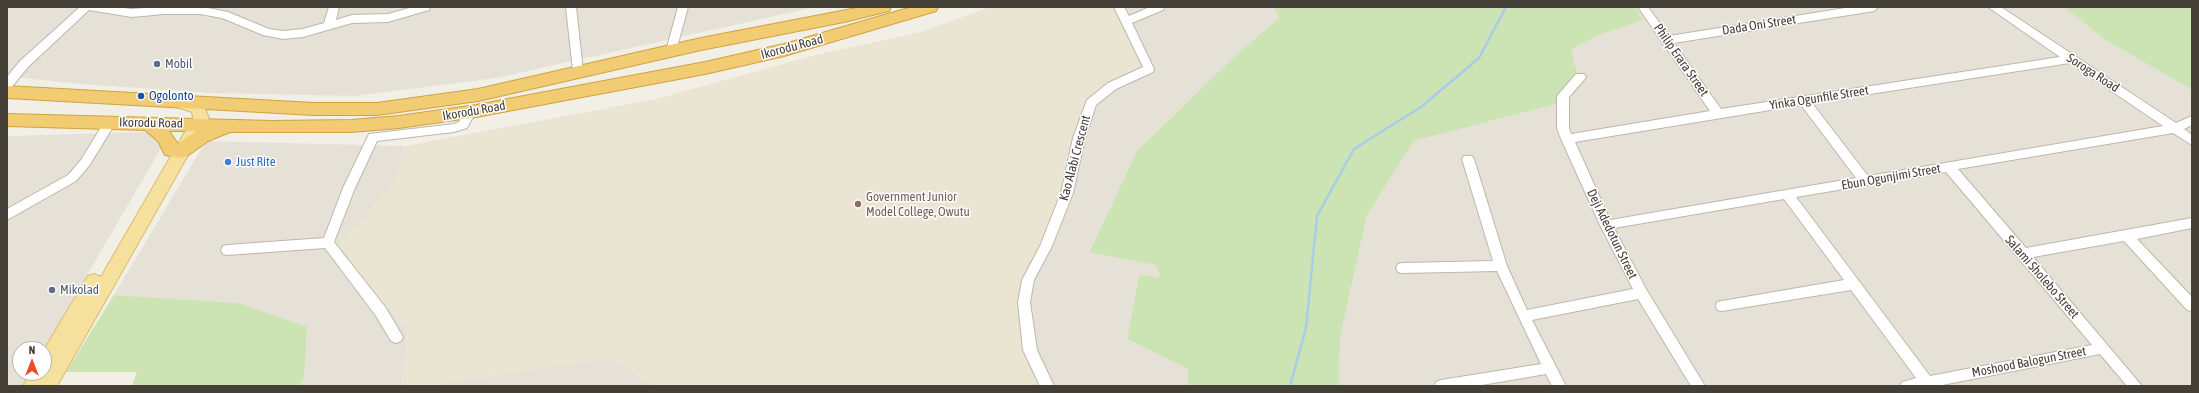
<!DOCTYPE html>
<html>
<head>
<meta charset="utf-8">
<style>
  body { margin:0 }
  #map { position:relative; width:2199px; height:393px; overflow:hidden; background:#f2efe7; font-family:"Asap Condensed",sans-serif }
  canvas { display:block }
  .frame { position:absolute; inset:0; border:8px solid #454037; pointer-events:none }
  .north { position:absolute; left:12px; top:341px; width:40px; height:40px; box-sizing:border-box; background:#fff; border:1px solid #b5b3af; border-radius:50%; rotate:0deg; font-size:11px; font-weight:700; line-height:16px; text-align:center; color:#454037 }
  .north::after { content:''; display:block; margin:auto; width:14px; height:18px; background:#e84d29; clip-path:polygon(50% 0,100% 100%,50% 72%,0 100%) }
</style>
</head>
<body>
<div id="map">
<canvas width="2199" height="393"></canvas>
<div class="frame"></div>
<div class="north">N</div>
</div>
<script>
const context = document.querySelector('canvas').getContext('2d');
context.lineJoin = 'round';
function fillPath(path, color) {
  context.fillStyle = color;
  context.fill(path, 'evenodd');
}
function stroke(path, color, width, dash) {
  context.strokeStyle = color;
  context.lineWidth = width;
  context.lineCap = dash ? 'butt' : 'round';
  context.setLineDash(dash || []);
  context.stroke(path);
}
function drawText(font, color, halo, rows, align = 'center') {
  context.font = font + ' "Asap Condensed",sans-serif';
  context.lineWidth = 3;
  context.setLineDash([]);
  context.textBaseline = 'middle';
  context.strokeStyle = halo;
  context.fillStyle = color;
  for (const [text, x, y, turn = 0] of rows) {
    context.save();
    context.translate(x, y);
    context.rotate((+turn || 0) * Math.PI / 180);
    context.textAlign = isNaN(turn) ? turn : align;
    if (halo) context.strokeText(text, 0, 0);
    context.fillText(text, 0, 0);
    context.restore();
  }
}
fillPath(new Path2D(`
  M7,7H815L496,78L355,96L212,93L80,84L7,76Z
  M1116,7H1274L1279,18L1238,53L1137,151L1089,251L1154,265L1160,277L1139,275L1127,339L1188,369V386H1043L1027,353L1030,267Z
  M1635,7H2064L2104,39L2192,90V386H1339L1340,338L1367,215L1414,141L1560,103L1578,75L1571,50L1596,36L1642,20Z
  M150,132L164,143L44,349H20V373H30L22,386H7V136Z
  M206,141L405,146L394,182L337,247L408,332L402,386H300L304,377L238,303L114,295Z
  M611,358L654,386H415H425Z`), '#e6e1d6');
fillPath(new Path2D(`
  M990,7H1116L1147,70L1098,91L1065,185L1021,297L1043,386H654L611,358L425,386H402L408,332L337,247L394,182L405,146L656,99L816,55L921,32Z`), '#eae4d2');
fillPath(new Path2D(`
  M1274,7H1635L1643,20L1596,36L1571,50L1578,75L1560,103L1414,141L1367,215L1340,338L1339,386H1188V369L1127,339L1139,275L1160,277L1155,265L1089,252L1137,151L1238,53L1279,18Z
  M2064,7H2192V90L2104,39Z
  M114,295L238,303L307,327L304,377L300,386H132L137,372H66Z`), '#cce3b3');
stroke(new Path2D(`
  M1290,386L1306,328L1317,216L1354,149L1421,107L1479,58L1506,7`), '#a8cdea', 2.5);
const minor = new Path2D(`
  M80,7H116L132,9L158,7H203L228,12L269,29L283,31L303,29L324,23L329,7H339L336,20L352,15L388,14L413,7H430L429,10L388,22L352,23L303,37L283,39L263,35L222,18L200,14H164L132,17L89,10L28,67L11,88L7,89V77L20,61Z
  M566,7H576L583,71L578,75L573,71Z
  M678,7H688L676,51L671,55L666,51Z
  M1114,7H1124L1129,16L1150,7H1164L1163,10L1132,23L1154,69L1153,72L1116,89L1096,105L1085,138L1073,193L1052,246L1034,280L1030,302L1037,350L1054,386H1040L1023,350L1018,302L1022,280L1040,246L1061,193L1073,138L1087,100L1108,83L1143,67Z
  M1638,7H1648L1669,36L1852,7H1879L1874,11L1674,43L1721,109L2060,57L1988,7H2001L2176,123L2192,116V125L2184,129L2192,135V145L2173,133L1958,169L2026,248L2192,218V228L2137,239L2192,297V311L2187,310L2124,241L2033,257L2142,386H2127L2100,354L1937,386H1900L1902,382L1916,378L1851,290L1722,311L1717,310L1716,306L1717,302L1722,301L1844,280L1784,199L1614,228L1646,289L1705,386H1691L1638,299L1532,320L1566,386H1552L1546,374L1476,386H1434L1436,382L1441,380L1541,364L1497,271L1402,273L1398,272L1396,268L1398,264L1402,263L1493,261L1462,159L1464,156H1472L1474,159L1507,266L1527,310L1633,289L1600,225L1561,139L1557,128V96L1576,74H1584L1586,77L1584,80L1569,97V128L1571,134L1710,111ZM2070,63L2163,126L1868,176L1812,103ZM1801,105L1856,178L1610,220L1575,142ZM1946,172L2092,345L1930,376L1796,197Z
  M470,108L476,112L467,128L454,132L377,141L355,188L334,242L386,308L403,337L401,341L396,343L391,341L376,316L325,248L227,255L223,254L221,250L223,246L227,245L324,238L343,188L369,134L454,124L459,122L466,109Z
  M110,118L116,122L89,166L76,181L7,220V209L68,175L81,160L106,119Z`);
const major = new Path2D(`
  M179,97L203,104L209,118L57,386H23L30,373H44V350L88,276L94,274L101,277L193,118L192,112L174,106L172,102L174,98Z`);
const highway = new Path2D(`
  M862,7H891L889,11L844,22L701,50L478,101L377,115H314L7,98V86L314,103H377L478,89L701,38Z
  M912,7H938L936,11L784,56L705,74L476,117L399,128L351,132H230L208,141L187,156L181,158L165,155L158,141L145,130L7,126V114L273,121L351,120L399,116L476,105L705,62L784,44ZM169,131H196L178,144Z`);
stroke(minor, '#bdb7ab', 2);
stroke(major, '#d9bd6e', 2);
stroke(highway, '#d0a243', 2);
fillPath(minor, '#fff');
fillPath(major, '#f6e09d');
fillPath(highway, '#f2cc73');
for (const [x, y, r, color] of [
  [157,64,4,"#5c6f8a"],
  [141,96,4,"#1a4fb4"],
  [228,162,4,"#3f7fe0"],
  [858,204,4,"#8d6e63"],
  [52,290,4,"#5c6f8a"]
]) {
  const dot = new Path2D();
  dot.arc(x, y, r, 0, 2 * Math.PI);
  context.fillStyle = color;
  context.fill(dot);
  stroke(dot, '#fff', 1.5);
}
drawText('13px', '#454037', '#fff', [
  ["Dada Oni Street",1759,25,-9],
  ["Ikorodu Road",792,47,-15],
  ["Philip Erara Street",1681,60,55],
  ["Soroga Road",2093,73,33],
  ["Yinka Ogunfile Street",1819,98,-9],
  ["Ikorodu Road",474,111,-10],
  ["Ikorodu Road",151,123,1],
  ["Kao Alabi Crescent",1075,158,-75],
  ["Ebun Ogunjimi Street",1891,177,-10],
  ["Deji Adedotun Street",1612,234,64],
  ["Salami Sholebo Street",2042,277,49],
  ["Moshood Balogun Street",2029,362,-11]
]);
drawText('13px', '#4e5e75', '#fff', [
  ["Mobil",165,64],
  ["Mikolad",60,290]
], 'left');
drawText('13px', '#164399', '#fff', [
  ["Ogolonto",149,96]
], 'left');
drawText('13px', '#366cbe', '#fff', [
  ["Just Rite",236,162]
], 'left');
drawText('13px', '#785e54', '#fff', [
  ["Government Junior",866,197],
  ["Model College, Owutu",866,212]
], 'left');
</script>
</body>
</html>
